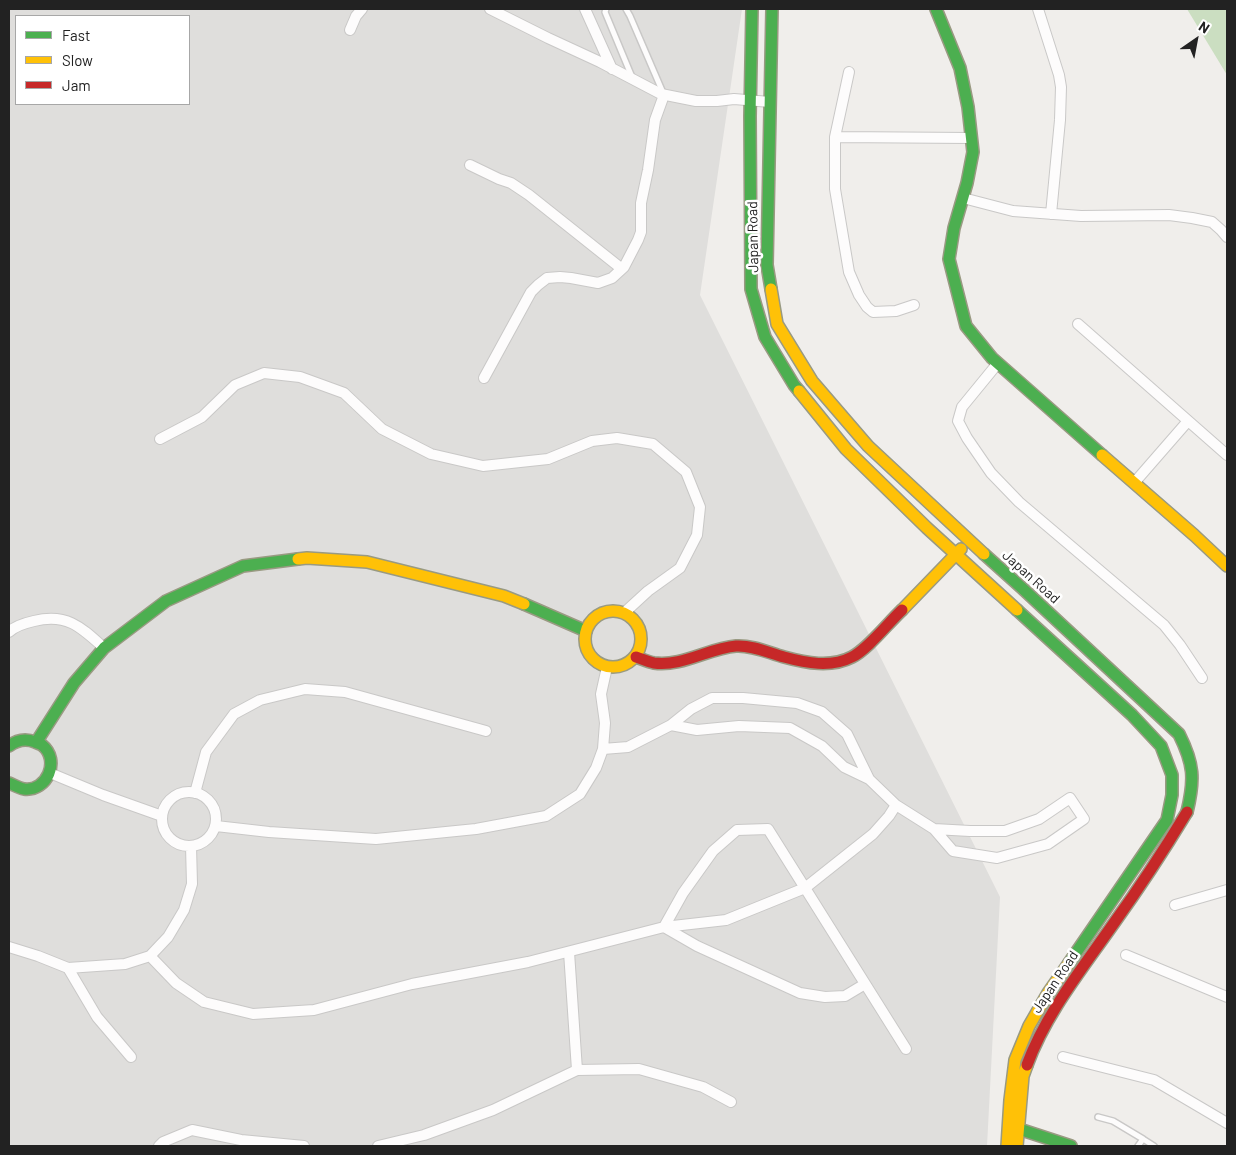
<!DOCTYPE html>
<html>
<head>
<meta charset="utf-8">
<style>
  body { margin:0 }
  #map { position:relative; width:1236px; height:1155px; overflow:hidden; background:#f0eeeb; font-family:Barlow,sans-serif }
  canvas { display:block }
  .frame { position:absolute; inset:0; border:10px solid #222; pointer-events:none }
  .legend { position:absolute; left:15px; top:15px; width:175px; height:90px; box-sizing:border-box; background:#fff; border:1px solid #a7a7a7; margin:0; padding:6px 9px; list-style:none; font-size:15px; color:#222 }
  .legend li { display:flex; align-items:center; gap:10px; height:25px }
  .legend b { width:25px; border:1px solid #a7a7a7 }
  .north { position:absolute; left:1171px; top:15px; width:50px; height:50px; -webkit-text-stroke:4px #fff; paint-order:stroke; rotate:33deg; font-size:14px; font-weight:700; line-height:20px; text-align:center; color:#222 }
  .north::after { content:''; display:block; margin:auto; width:18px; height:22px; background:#222; clip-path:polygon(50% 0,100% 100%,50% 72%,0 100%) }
</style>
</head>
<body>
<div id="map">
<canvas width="1236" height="1155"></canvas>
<div class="frame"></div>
<ul class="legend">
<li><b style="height:6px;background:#4caf50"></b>Fast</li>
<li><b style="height:6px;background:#ffc107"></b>Slow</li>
<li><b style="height:6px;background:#c62828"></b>Jam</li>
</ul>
<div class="north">N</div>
</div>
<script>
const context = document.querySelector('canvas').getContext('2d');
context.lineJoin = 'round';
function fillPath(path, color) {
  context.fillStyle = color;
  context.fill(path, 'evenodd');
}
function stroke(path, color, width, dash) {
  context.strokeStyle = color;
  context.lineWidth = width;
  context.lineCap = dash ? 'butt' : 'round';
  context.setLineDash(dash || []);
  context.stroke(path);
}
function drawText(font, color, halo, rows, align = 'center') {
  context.font = font + ' Barlow,sans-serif';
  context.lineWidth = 5;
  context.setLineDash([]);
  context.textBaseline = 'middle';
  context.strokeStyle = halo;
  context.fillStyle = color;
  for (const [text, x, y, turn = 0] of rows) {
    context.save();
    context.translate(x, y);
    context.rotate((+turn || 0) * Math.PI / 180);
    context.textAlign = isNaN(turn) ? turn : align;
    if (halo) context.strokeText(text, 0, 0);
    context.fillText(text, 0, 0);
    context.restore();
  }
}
fillPath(new Path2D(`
  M9,9H742L700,295L1000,897L987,1146H9ZM16,16H189V104H16Z`), '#dfdedc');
fillPath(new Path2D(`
  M1187,9H1227V75Z`), '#cbdec1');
const lane = new Path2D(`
  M606,9L605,12L632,77
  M626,9L630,16L664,95
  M1098,1117L1113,1121L1143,1139
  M1138,1146L1143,1139L1154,1146`);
const street = new Path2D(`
  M490,9L548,38L600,62L661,94L696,101H717L734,99L770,102
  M585,9L612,69
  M1038,9L1059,75L1061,87L1060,120L1051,214
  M350,30L356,16L362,9
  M849,72L835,137V189L849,272L859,295L867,307L873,312L896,311L914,305
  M835,137L971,138
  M470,165L499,179L511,183L529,195L622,269
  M963,198L1013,211L1081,216L1169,215L1192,218L1212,222L1221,230L1227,237
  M1078,324L1227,455
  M998,363L962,407L958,421L967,438L991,473L1019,502L1164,625L1180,645L1202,678
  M484,378L531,292L538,285L547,278L560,277L571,278L598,283L612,278L624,267L638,240L641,232V203L648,170L655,120L664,95
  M160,439L202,417L235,385L264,373L300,377L344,393L382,429L431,454L483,466L548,459L592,441L617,438L653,444L686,472L700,507L697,535L680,568L648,591L624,613
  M1134,483L1188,421
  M9,632C15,626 25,623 34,621C67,613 81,627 104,648
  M671,725L697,730L739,726L790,728L822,746L844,767L869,779
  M603,749L628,747L671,725L691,709L712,698H743L797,703L822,712L847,734L869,779L896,805L934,829L953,851L997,858L1048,844L1084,819L1070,798L1039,819L1005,831H970L934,829
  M50,773L103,795L162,816
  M162 819a27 27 0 1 1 54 0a27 27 0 1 1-54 0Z
  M195,793L206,752L234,714L260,700L305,689L345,692L486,731
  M216,826L269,832L376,839L476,829L546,816L580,794L596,768L603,749L605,723L601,694L607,667
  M1175,905L1227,890
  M9,947L38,956L68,968L125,964L150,956L168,937L184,910L192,884L191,846
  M569,952L577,1070
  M1126,955L1227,997
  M150,956L176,983L204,1002L253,1014L314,1010L412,984L528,962L664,927L726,920L805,888L873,834L889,816L896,805
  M68,968L97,1017L131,1057
  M865,984L845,996L825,997L800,993L697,946L664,927L683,893L713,851L737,830L768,829L906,1049
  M1063,1057L1154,1080L1227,1123
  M159,1146L163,1142L192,1130L241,1140L304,1146
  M378,1146L424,1135L493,1110L577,1070L639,1069L703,1087L731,1102`);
const fast = new Path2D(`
  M752,9L750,116L751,289L765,337L794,385L799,391
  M936,9L960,68L968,107L973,152L967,183L954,228L949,259L966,326L992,358L1102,455
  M771,289L767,265L772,9
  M984,554L1022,588L1179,734C1194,764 1195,779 1187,812
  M524,604L586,631
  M1017,610L1132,715L1161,746L1172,775V795L1167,820L1069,963
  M37,741L74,683L104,648L166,601L243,566L298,559
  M9,746C17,740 25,738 35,742C37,743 40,744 42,745C61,760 47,792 24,789C19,788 14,785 9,783
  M1011,1128L1019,1129L1071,1146`);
const slow = new Path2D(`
  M771,289L777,324L812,381L868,446L984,554
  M799,391L846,449L927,528L1017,610
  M1102,455L1194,535L1227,566
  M298,559L307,558L367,562L504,596L524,604
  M902,610L961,549
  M585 639a28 28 0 1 1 56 0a28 28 0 1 1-56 0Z
  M1007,1146L1010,1100L1015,1060L1029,1026L1048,993L1069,963
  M1017,1146L1023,1076L1027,1065`);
const jam = new Path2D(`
  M636,657C642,659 648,662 654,663C682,667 709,648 736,646C753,645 769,653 784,657C806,663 831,668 852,657C868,649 888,623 902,610
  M1027,1065C1046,1013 1082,969 1114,923C1140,887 1164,850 1187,812`);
stroke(lane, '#c9c8c7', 8);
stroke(street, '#c9c8c7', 12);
stroke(fast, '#999a82', 14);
stroke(slow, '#999a82', 14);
stroke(jam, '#999a82', 14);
stroke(lane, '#fdfcfc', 5);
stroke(street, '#fdfcfc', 10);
stroke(fast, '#4caf50', 11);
stroke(slow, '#ffc107', 11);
stroke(jam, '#c62828', 11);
drawText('14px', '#222', '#fff', [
  ["Japan Road",753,237,-91],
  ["Japan Road",1031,577,42],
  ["Japan Road",1055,982,-56]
]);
</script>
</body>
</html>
